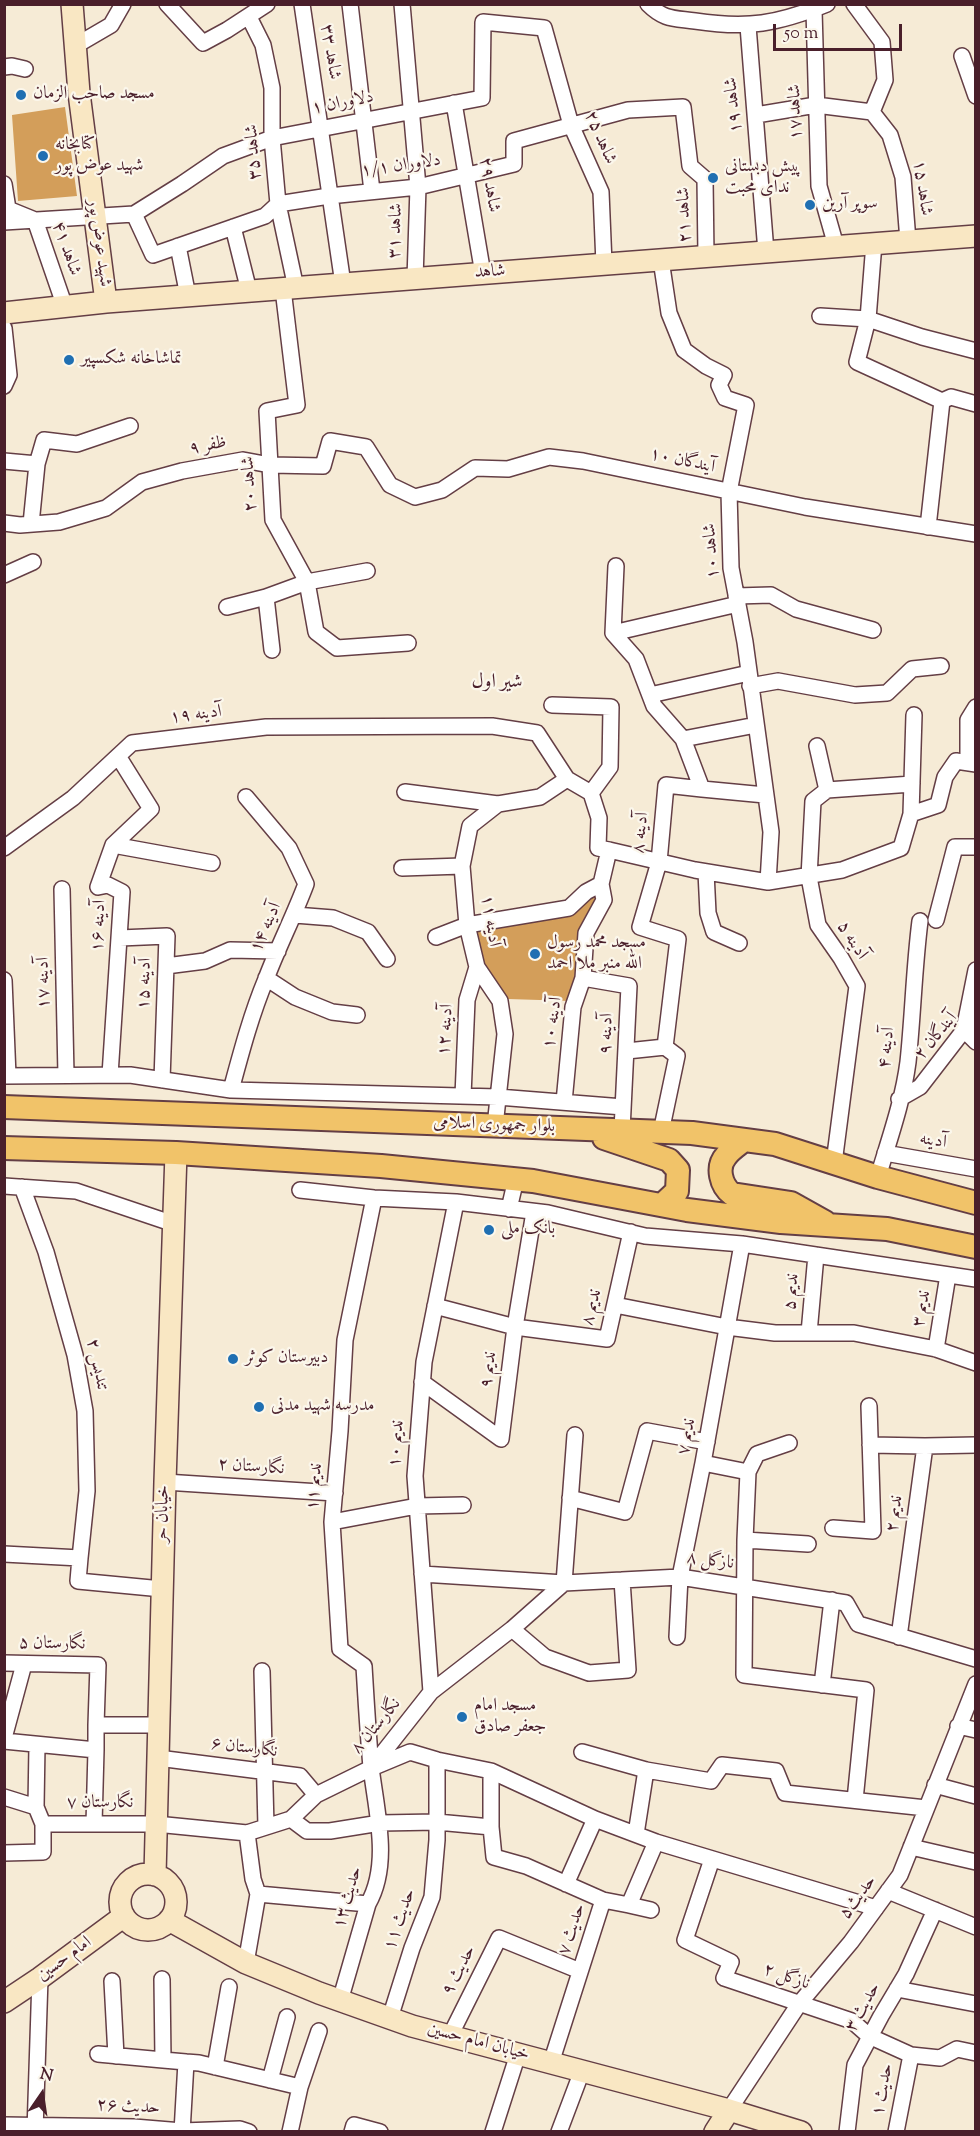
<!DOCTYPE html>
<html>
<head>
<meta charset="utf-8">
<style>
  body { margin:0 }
  #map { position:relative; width:980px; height:2136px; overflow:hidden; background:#f6ebd6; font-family:"Sorts Mill Goudy",serif }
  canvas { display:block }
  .frame { position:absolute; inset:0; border:6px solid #4a1f2b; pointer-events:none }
  .north { position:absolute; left:12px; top:2064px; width:60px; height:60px; -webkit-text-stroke:4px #fbf7ec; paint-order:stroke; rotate:13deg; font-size:16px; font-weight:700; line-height:24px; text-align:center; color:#4a1f2b }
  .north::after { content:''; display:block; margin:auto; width:21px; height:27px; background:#4a1f2b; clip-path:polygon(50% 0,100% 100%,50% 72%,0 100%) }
  .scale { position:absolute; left:773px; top:24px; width:129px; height:27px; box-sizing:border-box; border:3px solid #4a1f2b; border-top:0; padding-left:8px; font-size:18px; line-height:21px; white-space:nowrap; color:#4a1f2b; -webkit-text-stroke:4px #fbf7ec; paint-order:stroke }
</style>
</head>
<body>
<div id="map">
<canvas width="980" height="2136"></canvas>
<div class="frame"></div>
<div class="north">N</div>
<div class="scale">50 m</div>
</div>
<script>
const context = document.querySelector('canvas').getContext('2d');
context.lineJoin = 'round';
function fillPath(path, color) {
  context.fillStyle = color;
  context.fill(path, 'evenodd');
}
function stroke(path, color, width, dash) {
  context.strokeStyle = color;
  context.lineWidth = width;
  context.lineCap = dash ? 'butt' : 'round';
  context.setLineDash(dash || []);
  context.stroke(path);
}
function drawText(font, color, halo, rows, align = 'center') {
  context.font = font + ' "Sorts Mill Goudy",Amiri,serif';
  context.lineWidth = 4.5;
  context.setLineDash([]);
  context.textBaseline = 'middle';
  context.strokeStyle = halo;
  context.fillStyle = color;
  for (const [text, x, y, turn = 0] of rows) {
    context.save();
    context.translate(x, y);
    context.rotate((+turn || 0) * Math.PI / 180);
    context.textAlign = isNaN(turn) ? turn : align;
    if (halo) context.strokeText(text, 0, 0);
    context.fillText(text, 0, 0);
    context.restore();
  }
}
fillPath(new Path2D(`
  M65,107L77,196L18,201L12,115Z
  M590,895L599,900L571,1001L508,999L480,965L475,930Z`), '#d39e5a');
const street = new Path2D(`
  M167,4L203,43L227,30L267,4
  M302,4L343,284
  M350,4L372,191
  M402,4L418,187L415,279
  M648,4C664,20 673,18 695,21C748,29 777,24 827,4
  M854,4L882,42L885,80L872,112
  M814,10L819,186L836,246
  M249,17L263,45L272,88V138L278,204L296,288
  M748,26L766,252
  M75,46L111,25L123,4
  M962,56L976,96
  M4,67L12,66L25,69
  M454,103L483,274
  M756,115L816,105L872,112L890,135L903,177L908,241
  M4,184L8,209L35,220L65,307
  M134,214L153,255L265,216L278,204L329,196L418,187L514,164V141L628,110L683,107L690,166L705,179L706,256
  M4,222L134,214L182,184L223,156L272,138L482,98L483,22L544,28L571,125L601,192L604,264
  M233,227L249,291
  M874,243L868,319L857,362L942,401L951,397L976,404
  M178,246L188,296
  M661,260L669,313L684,350L706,366L724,375L719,385L725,398L746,405L729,492L731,568L745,642L771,832L768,882
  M283,289L297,405L267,411L273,520L307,582L316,632L337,648L408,643
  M820,316L868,319L922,337L976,351
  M4,328L9,375L4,386
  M4,461L37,464L44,440L77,444L130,426
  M4,523L20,525L59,522L106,508L142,482L182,471L243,460L270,465L323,466L330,441L366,447L390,485L415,497L442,490L475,468L508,469L549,457L583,461L805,507L976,534
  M31,524L37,464
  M928,527L942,401
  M616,566L613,633L636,659L654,706L683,739L702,789L666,785L659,862L640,927L678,939L665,1047L677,1056L661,1132
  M4,575L33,562
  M736,596L771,595L796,609L873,630
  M266,597L272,650
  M227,607L266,597L307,582L367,571
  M613,633L738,604
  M750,686L778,681L855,695L887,693L912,669L941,666
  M650,695L749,673
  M552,705L611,707L610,767L591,793L599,818L598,848L609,850L601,884L604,900L586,933L583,978L573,1007L564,1102
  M683,739L756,725
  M817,746L827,790L813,801L809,877L818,925L841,958L857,986L834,1163
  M968,763V720L976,707
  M702,789L765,795
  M827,790L912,784
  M405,792L498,804
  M911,814L938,805L945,777L956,761L976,764
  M113,845L212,863
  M4,848L73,798L132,743L266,727L492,726L537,733L567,779L591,793
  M609,850L695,870L768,882L842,870L901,848L911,814L914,715
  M402,868L462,866
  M706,872L708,913L714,932L739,943
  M62,889L66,1075
  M295,915L333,918L368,932L387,959
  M936,920L955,847H976
  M436,937L467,925L569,908L586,892L601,884
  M120,938L167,936L162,1080
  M166,966L205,961L230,950L278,951
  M976,970L964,1030L976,1042
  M266,978L295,997L332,1012L357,1015
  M583,978L629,986L622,1130
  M4,980L8,1076
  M627,1051L665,1047
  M110,1075L122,892L108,885L98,887L113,845L151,809L118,756
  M4,1076L130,1075L231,1090L498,1097L623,1107
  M231,1090C241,1053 251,1015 266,979C278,947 294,916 306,884L289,848L246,797
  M463,1096L467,1000L477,967
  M899,1099L920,1087L964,1030L976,1021
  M495,1126L505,1034L500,1001L477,967L467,925L462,866L470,826L498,804L540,797L567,779
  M885,1153L976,1169
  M878,1177C889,1140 903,1101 908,1062C913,1015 914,968 920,921
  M4,1186L76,1191L174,1224
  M22,1187L46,1252L75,1355L85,1411L87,1491L80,1558
  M300,1190L374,1198L456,1202L548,1213L645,1236L742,1244L976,1279
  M509,1209L516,1179
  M615,1305L727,1327L775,1333H854L936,1349L976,1363
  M435,1306L515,1327L607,1339L631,1232
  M809,1333L816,1255
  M936,1349L948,1275
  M422,1382L501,1439L515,1327L534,1212
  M870,1445L925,1446
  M703,1463L748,1472L745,1540L808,1544
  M748,1472L757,1454L789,1443
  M165,1482L335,1493
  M570,1498L625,1512L647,1431L707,1442
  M332,1522L417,1506L463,1505
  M833,1528L873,1531L869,1406
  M745,1540L744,1675L866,1690L855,1800
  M4,1554L80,1558L78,1581L162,1589
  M422,1574L564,1583L680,1577L846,1603L858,1624L976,1659
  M512,1629L545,1657L589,1673L628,1670L622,1580
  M677,1637L680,1577L703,1463L742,1244
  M899,1637L925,1446L976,1445
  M4,1663L98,1665L96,1725
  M262,1671L266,1827
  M822,1685L832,1600
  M431,1692L415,1476L424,1362L456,1202
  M958,1726L976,1730
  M4,1738L24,1664
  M4,1741L96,1750V1725H159
  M582,1752L646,1770L711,1781L722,1765L776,1771L785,1793L926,1808
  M158,1758L300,1776L316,1795
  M374,1767L410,1752L437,1760L491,1771L595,1819L656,1842L876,1908
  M491,1771V1827
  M935,1785L976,1796
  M4,1797L36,1807L43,1824H156L247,1833L291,1819L316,1795L371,1768L431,1692L512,1629L564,1583L575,1435
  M36,1807L37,1745
  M291,1819L307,1831H330L380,1823L437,1822L491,1827L494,1857L526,1866L603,1900
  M94,1824L96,1750
  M636,1834L646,1770
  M911,1847L976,1862
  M4,1853L43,1852V1824
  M712,1859L685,1940L731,1962L724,1978L852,2021L869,2036L911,2055L940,2058L957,2049L976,2053
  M566,1884L595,1819
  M888,1891L976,1927
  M258,1894L368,1904
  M629,1905L651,1910
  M246,1963L258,1894L253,1879L247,1833
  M162,1979L163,2060L186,2062L182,2132
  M112,1981L116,2056
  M897,1989L976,2004
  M340,2001L368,1904C391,1864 376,1810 371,1767C368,1734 366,1699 364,1666L340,1649L332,1522L340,1431L345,1340L374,1198
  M390,2018L412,1948L432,1897L437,1840V1760
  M450,2036L499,1938L580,1971
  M98,2054L163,2060
  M186,2062L199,2063L300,2087
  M551,2063L603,1900L629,1905L656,1842
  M215,2067L229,1987
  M270,2080L287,2017
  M729,2110L799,2004L851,1942L900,1875L976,1684
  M4,2125L134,2127L182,2131L240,2129L249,2132
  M35,2131L40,1978
  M290,2132L300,2087L319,2031
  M352,2132L354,2125L380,2132
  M493,2132L518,2054
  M559,2132L582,2071
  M847,2132L855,2065L881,2016L906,1974L935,1910
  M896,2132L911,2055`);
const secondary = new Path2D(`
  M72,4L79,93L106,302
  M4,313L106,302L976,236
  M120 1902a28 28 0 1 1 56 0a28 28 0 1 1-56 0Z
  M155,1875L165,1482L176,1153
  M169,1920L246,1963L319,1993L412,2026L729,2110L801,2132
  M4,2002L40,1978L124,1916
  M715,2132L729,2110`);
const primary = new Path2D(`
  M4,1107L692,1133L775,1144L878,1177L976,1203
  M604,1138L669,1160L678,1170L677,1191L662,1205
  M744,1140C738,1145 730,1150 726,1156C716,1167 721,1186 732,1194L791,1203L825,1222
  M4,1148L176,1153L381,1166L533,1181L687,1210L781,1222L887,1229L976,1247`);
stroke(street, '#643e45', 18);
stroke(secondary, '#643e45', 24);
stroke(primary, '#643e45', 26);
stroke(street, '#fff', 15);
stroke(secondary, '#f9e7c3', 21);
stroke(primary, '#f1c369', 22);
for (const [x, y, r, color] of [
  [21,95,6,"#1f6fb2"],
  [43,156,6,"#1f6fb2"],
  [713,178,6,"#1f6fb2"],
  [810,205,6,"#1f6fb2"],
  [69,360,6,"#1f6fb2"],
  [535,954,6,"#1f6fb2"],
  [489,1230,6,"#1f6fb2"],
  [233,1359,6,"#1f6fb2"],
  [259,1407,6,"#1f6fb2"],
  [462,1717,6,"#1f6fb2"]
]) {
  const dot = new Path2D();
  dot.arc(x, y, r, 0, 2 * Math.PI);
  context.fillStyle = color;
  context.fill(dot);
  stroke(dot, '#fbf7ec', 2);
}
drawText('18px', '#4a1f2b', '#fbf7ec', [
  ["شاهد ۳۳",329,52,81],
  ["دلاوران ۱",343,104,-11],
  ["شاهد ۱۹",735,105,-96],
  ["شاهد ۱۷",797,112,-92],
  ["شاهد ۲۵",599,138,67],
  ["شاهد ۳۵",255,152,-94],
  ["دلاوران ۱/۱",401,167,-8],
  ["شاهد ۲۹",488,185,80],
  ["شاهد ۱۵",921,188,82],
  ["شاهد ۲۱",686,215,-92],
  ["شاهد ۳۱",397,231,-88],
  ["شهید عوض پور",98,243,82],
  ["شاهد ۴۱",65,249,71],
  ["شاهد",490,273,-4],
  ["ظفر ۹",208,447,-11],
  ["آیندگان ۱۰",682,462,12],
  ["شاهد ۲۰",251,484,-93],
  ["شاهد ۱۰",713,551,-94],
  ["آدینه ۱۹",196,716,-7],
  ["آدینه ۸",642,833,-84],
  ["آدینه ۱۱",489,921,81],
  ["آدینه ۱۶",100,926,-87],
  ["آدینه ۱۴",267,928,-66],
  ["آدینه ۵",851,941,57],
  ["آدینه ۱۷",45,983,-91],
  ["آدینه ۱۵",146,984,-88],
  ["آدینه ۱۰",554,1023,-82],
  ["آدینه ۱۲",447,1030,-86],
  ["آدینه ۹",608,1034,-88],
  ["آیندگان ۲",937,1037,-50],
  ["آدینه ۴",888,1048,-84],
  ["بلوار جمهوری اسلامی",494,1126,2],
  ["آدینه",933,1142,9],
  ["ندیم ۵",793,1292,-85],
  ["ندیم ۸",593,1308,-76],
  ["ندیم ۳",923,1309,-80],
  ["تندیس ۲",96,1365,78],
  ["ندیم ۹",490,1370,-83],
  ["ندیم ۷",688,1437,-80],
  ["ندیم ۱۰",398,1444,-86],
  ["نگارستان ۲",251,1468,4],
  ["ندیم ۱۱",316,1487,-85],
  ["خیابان حر",164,1514,-88],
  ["ندیم ۲",896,1514,-82],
  ["نازگل ۸",710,1562,7],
  ["نگارستان ۵",52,1645,1],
  ["نگارستان ۸",377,1727,-50],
  ["نگارستان ۶",244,1749,7],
  ["نگارستان ۷",100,1804],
  ["حدیث ۱۳",349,1898,-74],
  ["حدیث۵",859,1898,-54],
  ["حدیث ۱۱",401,1920,-71],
  ["حدیث ۷",573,1930,-72],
  ["امام حسین",65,1960,-36],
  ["حدیث ۹",460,1971,-63],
  ["نازگل ۲",786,1978,19],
  ["حدیث ۳",864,2008,-61],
  ["خیابان امام حسین",478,2043,15],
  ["حدیث ۱",884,2090,-80],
  ["حدیث ۲۶",128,2108,3]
]);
drawText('18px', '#4a1f2b', '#fbf7ec', [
  ["مسجد صاحب الزمان",33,95],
  ["کتابخانه",55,146],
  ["شهید عوض پور",55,167],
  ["پیش دبستانی",725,168],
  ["ندای محبت",725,189],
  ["سوپر آرین",822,205],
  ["تماشاخانه شکسپیر",81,360],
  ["مسجد محمد رسول",547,944],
  ["الله منبر ملا احمد",547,965],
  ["بانک ملی",501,1230],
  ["دبیرستان کوثر",245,1359],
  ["مدرسه شهید مدنی",271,1407],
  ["مسجد امام",474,1707],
  ["جعفر صادق",474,1728]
], 'left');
drawText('20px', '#4a1f2b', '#fbf7ec', [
  ["شیر اول",497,684]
]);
</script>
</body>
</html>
